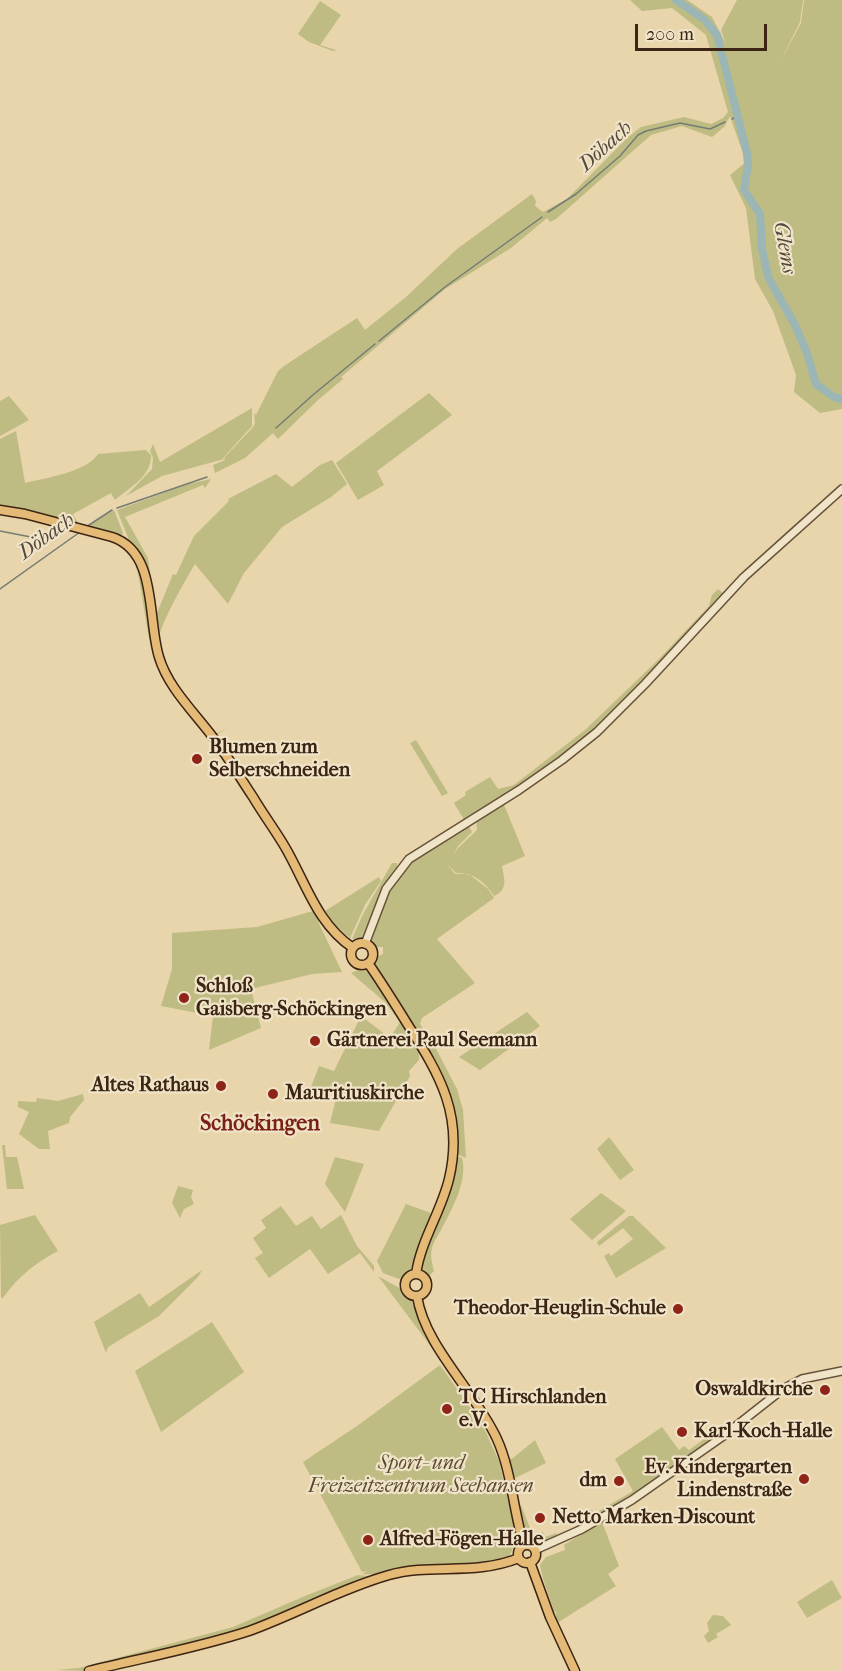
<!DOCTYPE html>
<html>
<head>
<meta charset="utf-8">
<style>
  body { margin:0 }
  #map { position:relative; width:842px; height:1671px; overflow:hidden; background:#e8d5ab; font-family:"IM FELL French Canon",serif }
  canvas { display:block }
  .scale { position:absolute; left:635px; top:24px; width:132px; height:27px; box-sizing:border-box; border:3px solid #3c2514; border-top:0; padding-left:8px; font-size:18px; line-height:21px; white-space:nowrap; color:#3c2514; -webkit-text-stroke:4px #f0e4c8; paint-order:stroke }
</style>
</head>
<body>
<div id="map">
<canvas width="842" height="1671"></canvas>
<div class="scale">200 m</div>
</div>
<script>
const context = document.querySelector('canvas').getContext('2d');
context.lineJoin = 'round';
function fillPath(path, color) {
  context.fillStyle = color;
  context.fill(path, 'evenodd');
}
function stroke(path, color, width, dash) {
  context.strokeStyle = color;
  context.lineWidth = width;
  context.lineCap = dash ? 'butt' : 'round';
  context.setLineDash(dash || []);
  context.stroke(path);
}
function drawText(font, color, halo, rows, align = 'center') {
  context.font = font + ' "IM FELL French Canon",serif';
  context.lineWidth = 4.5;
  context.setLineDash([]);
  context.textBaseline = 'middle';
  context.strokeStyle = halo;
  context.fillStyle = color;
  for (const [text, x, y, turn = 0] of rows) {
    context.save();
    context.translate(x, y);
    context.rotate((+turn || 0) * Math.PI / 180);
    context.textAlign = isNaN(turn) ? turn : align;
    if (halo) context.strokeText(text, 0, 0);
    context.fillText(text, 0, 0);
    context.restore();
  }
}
fillPath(new Path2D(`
  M630,0H687L712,17L726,44L721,30L737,0H803L800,22L779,64L801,23L804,0H842V409L820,413L794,392L796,375L773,311L755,279L746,208L730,175L746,162L730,116L724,127L712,137L682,126L651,135L556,219L550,222L547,218L511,248L445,289L341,377L343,379L318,400L278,439L273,433L245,458L215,473L213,465L225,460L224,458L253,427L255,423L254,413L256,415L278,371L284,366L357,318L365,330L406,297L457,249L532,194L536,201L535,206L543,212L567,199L627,138L641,127L684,117L711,124L723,118L728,112L706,35L672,8L642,11Z
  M320,1L341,15L320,45L336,50L333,51L309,42L298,34Z
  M429,393L452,415L377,471L384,485L358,500L336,463Z
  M9,396L29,420L0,436V401Z
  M252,408V426L223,458L224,459L162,476L126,496L152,469L153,458L150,451L153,444L160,462Z
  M16,431L25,483C45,478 87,472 98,454L146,450L151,455C152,476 129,488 115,500L111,493L73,514L78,523L76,525L0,508V439Z
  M332,460L347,484L331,497L282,527L244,573L228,604L195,564C187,577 159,626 159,639C158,670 198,710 216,734L229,727L216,735L173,681L165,667L137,550L129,540L117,510L188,484L211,479L205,488L203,485L125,517L148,558L155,613H157L173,574L176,575L194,536L229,501L228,499L276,474L292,487L320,465Z
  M842,484V489L787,536L604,725L502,800L525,856L502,866C504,879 509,889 494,896C484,881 474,873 456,873L447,864L455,874H469L488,889L494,898L437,939L475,983L422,1018L420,1024L431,1042L427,1045L374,964L376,957L383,954V947H376L371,938L389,890L410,862L468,824L472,832L458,846L453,855L458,848L477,830L476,817L466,823L454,803L466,795L465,792L490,777L498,789L514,785L585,730L657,661L709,606L712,595L718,589L723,593L784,534Z
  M114,510L123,533L121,536L87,528L95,521Z
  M142,564L159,659L212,739L210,741C190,717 165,691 155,661C145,630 144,597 136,566Z
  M416,740L448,793L442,796L410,743Z
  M392,863H397V867L389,879L362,938L352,939L362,916Z
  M379,877L381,881L365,905L350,938L334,924L325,911Z
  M313,911L342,972L312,974L251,989L261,1028L209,1050L213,1016L161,1006L172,969V933L257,927Z
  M358,970L369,972L421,1051L419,1053V1060L409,1071L410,1076L379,1131L330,1123L337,1095L310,1090L319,1066L334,1071L361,1016L390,1038L400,1022L385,1002L351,973Z
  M527,1012L540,1026L480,1070L459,1057Z
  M434,1045L457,1089L463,1110L466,1158L453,1152L448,1098L424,1050Z
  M83,1094L84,1100L70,1117L69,1123L48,1131L50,1149H39L19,1134L29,1112L18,1107V1101L36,1102L37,1098L58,1101Z
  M609,1137L634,1170L620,1180L597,1149Z
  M2,1145H5L6,1157H17L24,1189H7Z
  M456,1156L462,1158C468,1179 453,1208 443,1226C440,1233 434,1240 432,1248C430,1255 432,1263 434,1271L429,1276L422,1270V1262Z
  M335,1157L364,1164L345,1212L325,1184Z
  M178,1186L193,1190L191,1197L194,1204L184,1209L180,1218L172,1203Z
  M601,1193L626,1211L592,1240L570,1219Z
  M406,1204L431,1213L409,1274L399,1279L383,1273L377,1261Z
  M281,1206L296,1226L312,1216L321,1229L341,1215L357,1246L374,1266V1272L360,1253L328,1274L310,1249L269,1278L255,1258L263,1253L253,1238L266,1228L261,1220Z
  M35,1215L58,1251C36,1263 18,1276 3,1298H1L0,1225Z
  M629,1216H633L666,1248L616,1278L604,1256L609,1253L611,1256L633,1239L623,1228L599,1246L597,1242Z
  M202,1270L198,1277L159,1316L108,1347L106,1353L94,1322L140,1293L149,1307Z
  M378,1276L401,1289L411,1299L423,1330L438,1356Z
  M212,1322L244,1372L161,1432L135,1371Z
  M440,1365L483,1426L499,1461L517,1539L509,1557L500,1561L378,1575L362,1574L368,1571L362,1572L303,1462L357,1426Z
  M662,1427L679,1450L684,1446L689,1450L710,1435L716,1436L672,1469L594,1518L590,1511L592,1510L594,1514L633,1491L615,1459Z
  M535,1440L546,1463L513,1479L508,1460L513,1458Z
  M521,1505L533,1536L543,1532L545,1537L557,1533L556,1536L542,1543L530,1539L540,1544C523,1545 521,1520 518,1506Z
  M602,1522L619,1566L608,1574L616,1586L557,1623L555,1618L556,1612L554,1611L543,1579L540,1565L546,1557L565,1550L564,1545Z
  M358,1575L377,1577L328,1594L246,1630L88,1671L56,1670L79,1668L233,1627L305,1596Z
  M832,1580L842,1598L807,1618L797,1602Z
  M713,1615L723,1616L731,1625L716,1634L718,1637L708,1643L704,1636L709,1631L707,1623Z`), '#bebb83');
stroke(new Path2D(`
  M732,119L738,116
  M548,212L576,194L620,156L638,135L646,131L680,123L710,129L725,122
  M379,341L445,287L542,217
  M276,428L314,394L375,344
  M117,508L207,477
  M86,527L112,510
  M0,531L41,539
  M0,589L80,532`), '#757c74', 1.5);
stroke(new Path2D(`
  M676,0L705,20L717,35L747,153L748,165L744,190L760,214L762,248L768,277L795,325L807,353L816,384L834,397L842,399`), '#9bb6b4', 8);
const minor = new Path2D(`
  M365,944L386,889L409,859L519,790L562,760L597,732L645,684L744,577L842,489
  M535,1550L582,1529L632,1500L722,1437L783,1389L802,1379L842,1371`);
const major = new Path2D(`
  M0,510L25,514L112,537C158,552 147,619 159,657C168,688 196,714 215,740C229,758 240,778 253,797C263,814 275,830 285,847C306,883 317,924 353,948
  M351 954a11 11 0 1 1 22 0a11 11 0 1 1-22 0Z
  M368,963C382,983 395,1004 408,1025C440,1075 464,1116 449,1179C441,1212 421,1240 416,1274
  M405 1285a11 11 0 1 1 22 0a11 11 0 1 1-22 0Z
  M417,1296C425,1347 475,1391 497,1439C512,1472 513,1511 524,1545
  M518 1554a9 9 0 1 1 18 0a9 9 0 1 1-18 0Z
  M530,1562L550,1617L575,1671
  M89,1671C142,1658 197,1648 249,1631C296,1614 340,1589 389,1575C433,1563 474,1576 519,1558`);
stroke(minor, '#67513a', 10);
stroke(major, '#3c2514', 11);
stroke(minor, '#f0e4c8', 7);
stroke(major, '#e4ba76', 8);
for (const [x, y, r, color] of [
  [197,759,6,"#8f2418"],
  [184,998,6,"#8f2418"],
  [315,1041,6,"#8f2418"],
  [221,1086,6,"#8f2418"],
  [273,1094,6,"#8f2418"],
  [678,1309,6,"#8f2418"],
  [825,1390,6,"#8f2418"],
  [447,1409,6,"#8f2418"],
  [682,1432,6,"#8f2418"],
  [804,1479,6,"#8f2418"],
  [619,1481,6,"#8f2418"],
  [540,1518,6,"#8f2418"],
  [368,1540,6,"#8f2418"]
]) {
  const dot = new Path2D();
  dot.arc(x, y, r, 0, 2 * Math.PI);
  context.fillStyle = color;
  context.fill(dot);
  stroke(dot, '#f0e4c8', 2);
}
drawText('bold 20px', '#3c2514', '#f0e4c8', [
  ["Blumen zum",209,748],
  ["Selberschneiden",209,771],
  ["Schloß",196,987],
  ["Gaisberg-Schöckingen",196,1010],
  ["Gärtnerei Paul Seemann",327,1041],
  ["Altes Rathaus",209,1086,"right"],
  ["Mauritiuskirche",285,1094],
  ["Theodor-Heuglin-Schule",666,1309,"right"],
  ["Oswaldkirche",813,1390,"right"],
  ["TC Hirschlanden",459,1398],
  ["e.V.",459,1421],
  ["Karl-Koch-Halle",694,1432],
  ["Ev. Kindergarten",792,1468,"right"],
  ["Lindenstraße",792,1491,"right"],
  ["dm",607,1481,"right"],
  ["Netto Marken-Discount",552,1518],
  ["Alfred-Fögen-Halle",380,1540]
], 'left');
drawText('italic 20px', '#5c4a30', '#f0e4c8', [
  ["Sport- und",421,1464],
  ["Freizeitzentrum Seehansen",421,1487]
]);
drawText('italic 21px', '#54493c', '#f0e4c8', [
  ["Döbach",606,147,-42],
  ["Glems",784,248,80],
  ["Döbach",47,537,-36]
]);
drawText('bold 22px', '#7a1f14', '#f0e4c8', [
  ["Schöckingen",260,1125]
]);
</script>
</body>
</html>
